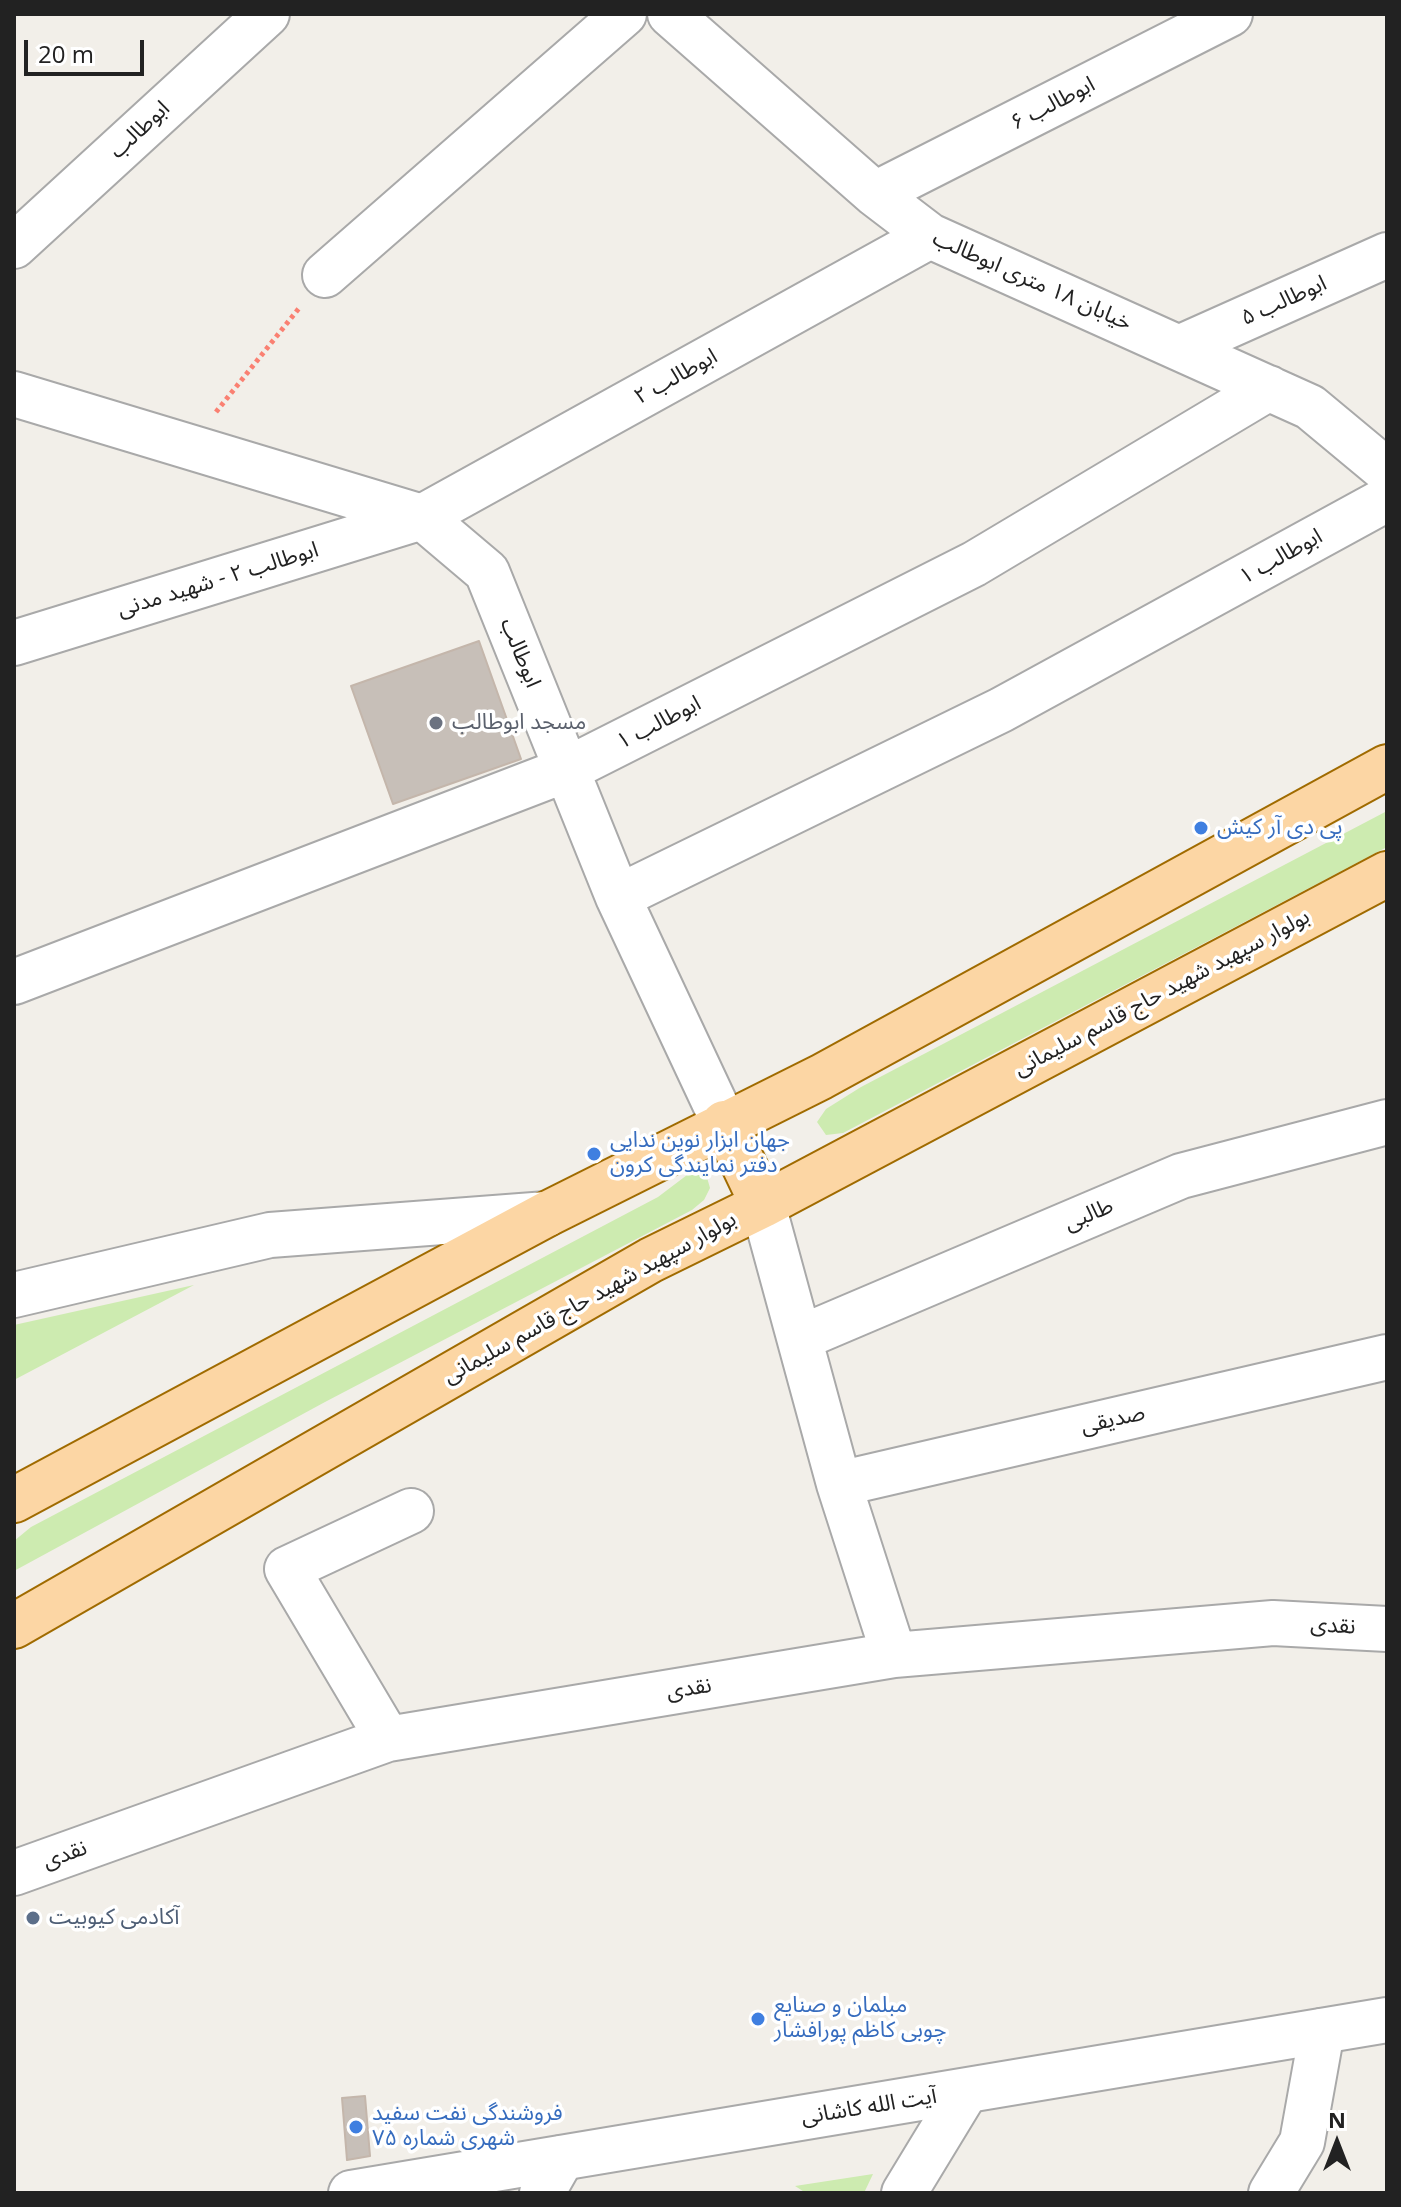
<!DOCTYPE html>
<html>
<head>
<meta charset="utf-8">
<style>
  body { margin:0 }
  #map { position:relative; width:1401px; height:2207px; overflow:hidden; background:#f2efe9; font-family:"Open Sans",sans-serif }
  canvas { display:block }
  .frame { position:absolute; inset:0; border:16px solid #222; pointer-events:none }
  .north { position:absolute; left:1297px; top:2103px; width:80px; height:80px; -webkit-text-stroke:6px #fff; paint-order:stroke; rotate:0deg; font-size:22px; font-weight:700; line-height:32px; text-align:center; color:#222 }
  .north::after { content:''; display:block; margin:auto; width:28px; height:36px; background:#222; clip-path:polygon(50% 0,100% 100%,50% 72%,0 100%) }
  .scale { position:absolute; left:24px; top:40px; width:120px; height:36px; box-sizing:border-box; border:4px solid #222; border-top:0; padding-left:10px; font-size:24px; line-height:28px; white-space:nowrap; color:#222; -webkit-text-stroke:6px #fff; paint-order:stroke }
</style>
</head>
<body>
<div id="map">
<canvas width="1401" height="2207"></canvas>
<div class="frame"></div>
<div class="north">N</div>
<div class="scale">20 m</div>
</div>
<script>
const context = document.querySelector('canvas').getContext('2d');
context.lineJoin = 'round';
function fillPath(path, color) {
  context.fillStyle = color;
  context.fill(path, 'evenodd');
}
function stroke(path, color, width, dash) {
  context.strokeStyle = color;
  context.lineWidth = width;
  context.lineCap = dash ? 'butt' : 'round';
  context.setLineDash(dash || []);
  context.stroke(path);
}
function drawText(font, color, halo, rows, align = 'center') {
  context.font = font + ' "Open Sans","Noto Sans Arabic",sans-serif';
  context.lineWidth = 7;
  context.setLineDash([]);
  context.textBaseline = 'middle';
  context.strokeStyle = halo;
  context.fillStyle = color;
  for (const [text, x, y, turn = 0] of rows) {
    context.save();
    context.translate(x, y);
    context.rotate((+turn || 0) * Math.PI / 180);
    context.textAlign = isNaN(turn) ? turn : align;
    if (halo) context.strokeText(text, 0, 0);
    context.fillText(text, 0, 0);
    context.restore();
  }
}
fillPath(new Path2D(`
  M1387,811V847L843,1133L826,1135L817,1122L826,1109L861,1087Z
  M691,1172L706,1174L710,1188L704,1200L692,1210L325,1402L14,1571V1541L31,1527L658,1197Z
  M194,1285L14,1380V1325Z
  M873,2174L864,2193H806L795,2186Z`), '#cdebb0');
const building = new Path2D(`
  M479,641L521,759L393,804L351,686Z
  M365,2096L370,2156L347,2160L342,2098Z`);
fillPath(building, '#c7bfb8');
stroke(building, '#c4b6ab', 2);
const minor = new Path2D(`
  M670,14L875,194L930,236L1310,407L1387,471
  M875,194L1230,14
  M14,246L267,14
  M325,275L624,14
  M1181,347L1387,255
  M14,394L422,517L487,572L618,897L724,1123
  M14,643L422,517L930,236
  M618,897L1001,710L1387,499
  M14,982L568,769L974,564L1269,388
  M763,1205L839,1484L894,1655
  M14,1295L270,1235L547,1214
  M800,1338L1181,1176L1387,1122
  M839,1484L1387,1357
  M388,1739L287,1569L411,1511
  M14,1873L388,1739L894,1655L1273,1623L1387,1629
  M542,2193L562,2158
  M904,2193L966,2091
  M1271,2193L1302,2142L1322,2031`);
const tertiary = new Path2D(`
  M351,2193L1387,2020`);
const primary = new Path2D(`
  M724,1123L763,1205
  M14,1500L547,1214L821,1077L1387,767
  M14,1626L651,1260L763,1205L1387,874`);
stroke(minor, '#a9a9a9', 48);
stroke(tertiary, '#a9a9a9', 48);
stroke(primary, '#a06b00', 48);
stroke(new Path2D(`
  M216,412L300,307`), '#fa8072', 5, [4, 4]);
stroke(minor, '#fff', 44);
stroke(tertiary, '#fff', 44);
stroke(primary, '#fcd6a4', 44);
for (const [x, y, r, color] of [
  [436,723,8,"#6b7280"],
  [1201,828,8,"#3f7fe0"],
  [594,1154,8,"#3f7fe0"],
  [33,1918,8,"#5c6f8a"],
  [758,2019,8,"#3f7fe0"],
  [356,2127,8,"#3f7fe0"]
]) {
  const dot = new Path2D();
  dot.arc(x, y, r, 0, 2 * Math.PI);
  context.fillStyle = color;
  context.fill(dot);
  stroke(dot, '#fff', 3);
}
drawText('22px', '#222', '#fff', [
  ["ابوطالب ۶",1053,104,-27],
  ["ابوطالب",140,130,-43],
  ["خیابان ۱۸ متری ابوطالب",1032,281,24],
  ["ابوطالب ۵",1284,301,-24],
  ["ابوطالب ۲",676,377,-29],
  ["ابوطالب ۱",1281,557,-29],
  ["ابوطالب ۲ - شهید مدنی",218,580,-17],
  ["ابوطالب",520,653,68],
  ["ابوطالب ۱",659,723,-27],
  ["بولوار سپهبد شهید حاج قاسم سلیمانی",1162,993,-28],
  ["طالبی",1089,1215,-23],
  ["بولوار سپهبد شهید حاج قاسم سلیمانی",590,1298,-29],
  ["صدیقی",1113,1420,-13],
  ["نقدی",1333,1626,3],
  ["نقدی",689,1689,-9],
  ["نقدی",65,1855,-20],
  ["آیت الله کاشانی",869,2107,-9]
]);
drawText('22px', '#5b616d', '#fff', [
  ["مسجد ابوطالب",452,723]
], 'left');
drawText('22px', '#366cbe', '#fff', [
  ["پی دی آر کیش",1217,828],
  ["جهان ابزار نوین ندایی",610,1141],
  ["دفتر نمایندگی کرون",610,1166],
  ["مبلمان و صنایع",774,2006],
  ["چوبی کاظم پورافشار",774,2031],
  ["فروشندگی نفت سفید",372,2114],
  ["شهری شماره ۷۵",372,2139]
], 'left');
drawText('22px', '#4e5e75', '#fff', [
  ["آکادمی کیوبیت",49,1918]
], 'left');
</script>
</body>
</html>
